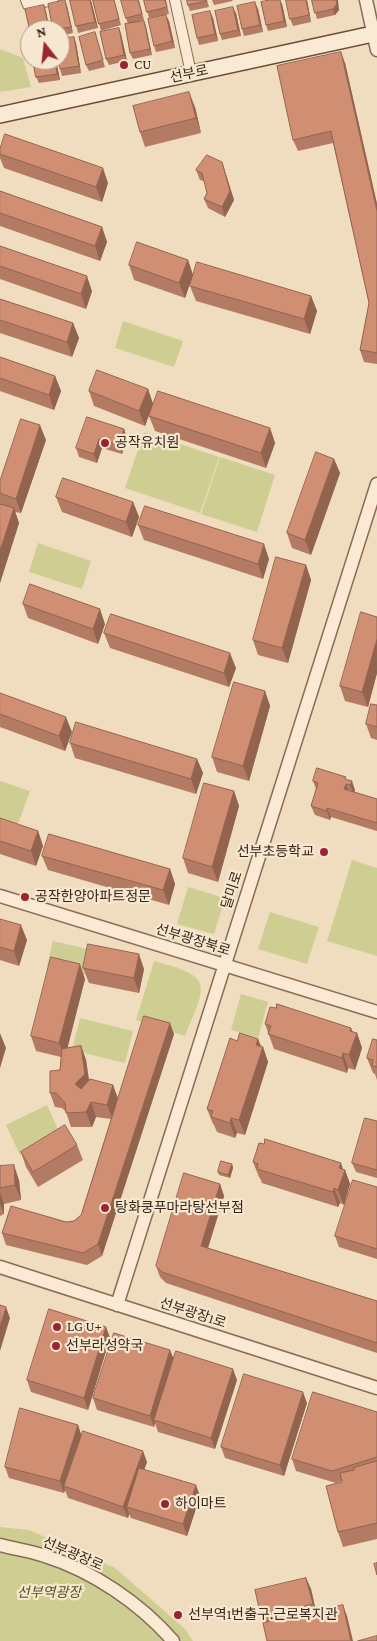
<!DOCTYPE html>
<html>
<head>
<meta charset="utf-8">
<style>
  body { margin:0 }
  #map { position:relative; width:377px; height:1641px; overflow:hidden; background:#f0dcbf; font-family:"Crimson Pro",serif }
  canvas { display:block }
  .north { position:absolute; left:20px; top:20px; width:50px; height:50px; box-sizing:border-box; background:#f7e7cf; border:1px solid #ab9a87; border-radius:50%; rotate:344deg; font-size:14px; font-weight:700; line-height:20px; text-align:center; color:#38261c }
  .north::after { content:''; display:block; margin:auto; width:18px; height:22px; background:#9b2433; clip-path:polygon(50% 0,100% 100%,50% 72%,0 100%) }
</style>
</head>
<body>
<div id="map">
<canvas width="377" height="1641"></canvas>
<div class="north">N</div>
</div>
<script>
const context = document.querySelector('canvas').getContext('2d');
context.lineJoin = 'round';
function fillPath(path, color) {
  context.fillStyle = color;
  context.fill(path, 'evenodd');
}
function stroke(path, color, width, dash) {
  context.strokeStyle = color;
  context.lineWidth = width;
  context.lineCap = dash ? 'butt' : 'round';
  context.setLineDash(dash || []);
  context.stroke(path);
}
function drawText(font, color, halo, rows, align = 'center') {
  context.font = font + ' "Crimson Pro","Noto Sans KR",serif';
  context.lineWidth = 4.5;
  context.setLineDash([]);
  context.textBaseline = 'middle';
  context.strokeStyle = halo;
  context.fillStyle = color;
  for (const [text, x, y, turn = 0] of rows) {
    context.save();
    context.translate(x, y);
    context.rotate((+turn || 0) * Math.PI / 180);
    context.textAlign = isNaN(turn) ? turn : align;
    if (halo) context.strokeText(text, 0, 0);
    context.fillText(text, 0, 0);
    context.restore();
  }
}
fillPath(new Path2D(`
  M0,49L23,58L31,87L0,92Z
  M123,321L183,341L174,367L115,348Z
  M144,432L219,457L200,513L125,488Z
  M220,457L275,475L257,532L201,514Z
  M38,543L91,561L82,589L29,572Z
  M0,781L30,791L18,824L0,818Z
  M352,860L377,868V956L327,941Z
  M188,887L225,898L214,934L177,924Z
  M270,912L319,927L307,964L258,949Z
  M53,941L92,950L86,975L47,966Z
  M154,961C214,977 207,983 185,1036L136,1020Z
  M241,994L268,1002L258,1038L231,1030Z
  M80,1018L133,1031L125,1063L72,1050Z
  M47,1105L61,1136L20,1155L6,1125Z
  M0,1527L29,1530L115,1568L185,1629L193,1641H0Z`), '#cece93');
const minor = new Path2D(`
  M26,0L28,5L53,0
  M175,0L191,73`);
const tertiary = new Path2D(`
  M366,0L377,50
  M0,896L377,1012
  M0,1267L377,1388
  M117,1305L377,484
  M0,1545C15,1549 31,1551 45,1556C93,1571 141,1604 173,1641`);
const secondary = new Path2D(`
  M0,115L377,33`);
stroke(minor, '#896c57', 12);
stroke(tertiary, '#896c57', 15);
stroke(secondary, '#6b4d3a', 18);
stroke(minor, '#faead3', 10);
stroke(tertiary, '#faead3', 12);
stroke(secondary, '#faead3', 15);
fillPath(new Path2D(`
  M70,0H91L98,28L78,33Z
  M93,0H114L121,25L101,31Z
  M139,0L144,20L132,23L144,21L146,27L152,55L133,59L130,53L128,24L126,18Z
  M144,0H166L169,14L149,18Z
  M207,0L209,7L190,11L188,5Z
  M212,0H232L233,1L214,5Z
  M307,0L311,22L293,26L290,19Z
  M312,0L339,10L335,15L317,19Z
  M282,4L287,27L268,31L266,25Z
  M67,6L73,33L60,36V30H53Z
  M258,9L263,32L244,36L242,29Z
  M236,13L241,36L222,40L220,34Z
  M213,18L218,41L199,45L197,38Z
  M169,21L175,48L156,52L154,46Z
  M119,28L121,34L127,61L109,65L106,59Z
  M95,32L105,67L89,71L86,65Z
  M76,43L81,73L62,76L60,69Z
  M33,60H56L60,80L39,83L36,77Z
  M345,63L377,204V364L364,362L360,350L369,303L333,143L298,151L293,140Z
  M195,107L201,133L145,147L140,132Z
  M0,149L108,183L102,202L4,168L0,158Z
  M222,162L234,200L225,217L208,208L204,199L207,193L204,181L200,180L196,170Z
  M0,191L102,227L107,242L100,261L0,226Z
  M0,246L92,291L86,309L0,279Z
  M188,260L193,275L185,298L134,280L129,265Z
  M190,286L311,296L317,311L310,334L196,301Z
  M0,299L73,323L79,338L72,357L0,333Z
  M0,357L55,376L61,391L54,410L0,391Z
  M148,389L153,404L145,426L94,406L89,391Z
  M149,416L270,428L275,443L266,468L155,431Z
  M124,429L127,438L122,454L102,448L97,463L79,457L76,448Z
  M46,440L21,513L15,512L19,523L0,583V481Z
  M334,459L340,473L311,555L292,548L287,533Z
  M56,497L133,502L139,517L132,537L62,512Z
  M138,525L269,559L263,579L144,540Z
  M306,565L311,580L288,663L258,655L253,640Z
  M23,604L105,624L98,644L28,618Z
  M377,617V673L368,707L345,701L340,686Z
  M104,633L236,668L229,687L110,648Z
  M265,691L270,706L249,781L217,772L212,757Z
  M0,693L72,732L65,751L0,727Z
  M377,705V740L371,738L366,724Z
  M70,743L197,759L203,773L196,794L75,758Z
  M346,779L355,790L354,792L377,799V831L331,817L330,820L315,815L311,806L316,789L313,781Z
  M234,791L239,806L218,882L188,873L183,858Z
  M0,818L38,831L43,846L36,866L0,854Z
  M42,856L170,869L175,884L169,905L48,870Z
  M0,919L27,940L19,966L0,960Z
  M83,968L144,969L139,993L89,983Z
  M85,979L67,1048L81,1046L86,1060L89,1080L113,1085L118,1098L174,1034L102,1256L87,1265L6,1245L2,1233L74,1221L81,1215L111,1119L96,1117L92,1127H71L66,1112L62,1108L55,1107L50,1093L60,1070L61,1057L36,1051L31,1036Z
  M265,1024L353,1032L357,1033L362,1048L355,1070L348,1068L347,1073L274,1049Z
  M258,1039L261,1046L263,1047L268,1062L245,1135L237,1133L235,1138L217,1132L214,1125L213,1124L207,1109L237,1041Z
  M377,1040V1080L375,1074L373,1073L367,1058Z
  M377,1121V1178L356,1172L352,1163Z
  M77,1145L83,1160L38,1187L26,1167L21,1152Z
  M253,1162L345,1170L350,1184L344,1205L340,1203L338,1207L262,1183L260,1178L259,1177Z
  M232,1164L233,1168L230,1178L219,1175L218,1172Z
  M0,1166L19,1180L21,1200L4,1204V1214L0,1216Z
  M220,1184L224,1196L208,1248L377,1301V1353L166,1283L160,1277L156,1266Z
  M377,1187V1259L339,1247L335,1236Z
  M106,1327L110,1338L88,1410L31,1392L27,1380Z
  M170,1350L174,1359L237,1380L215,1449L158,1432L155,1423L154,1427L97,1410L93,1398Z
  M307,1403L284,1476L225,1458L221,1447Z
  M377,1412V1539L343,1547L338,1532L342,1481L336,1483L296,1471L292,1459Z
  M78,1425L81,1435L147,1462L144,1469L200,1496L187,1536L131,1518L129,1514L128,1518L68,1498L65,1490L64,1493L9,1478L5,1467Z
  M306,1578L311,1589L316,1611L347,1616L263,1623L261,1617Z`), '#b37b63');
fillPath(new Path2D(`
  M65,0L67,6L73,33L71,27Z
  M90,0L91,1L98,28L95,22Z
  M280,0L282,4L287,27L284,21Z
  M306,0H307L311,22L309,15Z
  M336,0H338L339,10L335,15L333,9Z
  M255,2L258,9L263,32L260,25Z
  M44,5L46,11L50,30H49Z
  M233,7L236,13L241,36L238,30Z
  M210,11L213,18L218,41L215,34Z
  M166,15L169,21L175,48L172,41Z
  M144,21L146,27L152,55L150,49Z
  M119,28L121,34L127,61L124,55Z
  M74,37L76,43L81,73L79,66Z
  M341,52L345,63L377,204V211Z
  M55,60H56L60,80L57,74Z
  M189,92L195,107L201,133L196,118Z
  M222,162L234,200L225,217L222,207Z
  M103,168L108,183L102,202L96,187Z
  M102,227L107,242L100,261L95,246Z
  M188,260L193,275L185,298L179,283Z
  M87,276L92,291L86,309L81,294Z
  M311,296L317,311L310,334L304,319Z
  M73,323L79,338L72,357L67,342Z
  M55,376L61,391L54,410L49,395Z
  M148,389L153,404L145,426L139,411Z
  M40,425L46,440L21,513L16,499Z
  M270,428L275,443L266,468L261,453Z
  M124,429L127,438L122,454L119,445Z
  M99,439L102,448L97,463L94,454Z
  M334,459L340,473L311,555L305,540Z
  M133,502L139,517L132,537L126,522Z
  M14,508L19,523L0,583V551Z
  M264,544L269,559L263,579L258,564Z
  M306,565L311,580L288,663L282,648Z
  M100,609L105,624L98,644L93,629Z
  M377,639V673L368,707L362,692Z
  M230,653L236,668L229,687L224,673Z
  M265,691L270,706L249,781L243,766Z
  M66,717L72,732L65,751L59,736Z
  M197,759L203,773L196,794L191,779Z
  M352,781L355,790L354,794L350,785Z
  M346,784L349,793L344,789Z
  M234,791L239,806L218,882L212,867Z
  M327,808L331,817L330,820L327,811Z
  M38,831L43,846L36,866L31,851Z
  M170,869L175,884L169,905L163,890Z
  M21,925L27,940L19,966L14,951Z
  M139,954L144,969L139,993L134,978Z
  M80,964L85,979L65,1058L59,1043Z
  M170,1023L174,1034L102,1256L98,1244Z
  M351,1028L355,1038L357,1033L362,1048L355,1070L349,1055L350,1031Z
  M0,1033L6,1048L0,1068Z
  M258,1039L262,1050L263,1047L268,1062L245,1135L239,1120Z
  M81,1046L86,1060L90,1088L81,1099L75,1084Z
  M343,1053L348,1068L347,1073L342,1058Z
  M113,1085L118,1100L113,1120L107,1105Z
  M91,1102L96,1117L92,1127L86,1112Z
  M231,1118L237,1133L235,1138L230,1123Z
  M341,1163L344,1172L345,1170L350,1184L344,1205L338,1190L339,1168Z
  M232,1164L233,1168L230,1178L228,1175Z
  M14,1165L19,1180L21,1200L15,1185Z
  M220,1184L224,1196L205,1257L201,1246Z
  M334,1188L340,1203L338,1207L333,1192Z
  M0,1192L4,1204V1214L0,1204Z
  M6,1307L10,1318L0,1351V1327Z
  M106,1327L110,1338L88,1410L84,1398Z
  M170,1350L174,1361L154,1420L155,1423L154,1427L150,1416Z
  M233,1369L237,1380L215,1449L211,1438Z
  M303,1392L307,1403L284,1476L280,1465Z
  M78,1425L82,1437L64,1486L65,1490L64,1493L60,1481Z
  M143,1451L147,1462L131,1508L127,1507L129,1514L128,1518L123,1507Z
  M196,1485L200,1496L187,1536L183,1524Z
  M306,1578L311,1589L317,1616L313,1604Z
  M343,1605L347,1616L353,1641H351Z`), '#926450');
const building = new Path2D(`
  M65,0L71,27L53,30L48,4Z
  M70,0H90L95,22L76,26Z
  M93,0H114L119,19L99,24Z
  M121,0H138L142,14L126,18Z
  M144,0H165L167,7L147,12Z
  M187,0H206L207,1L188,5Z
  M270,0H280L284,21L266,25L261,2Z
  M286,0H306L309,15L290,19Z
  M312,0H336L337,4L333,9L315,13Z
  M255,2L260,25L242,29L237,6Z
  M44,5L49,30H30V32L25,9Z
  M233,7L238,30L220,34L215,11Z
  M210,11L215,34L197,38L192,15Z
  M166,15L172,41L154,46L148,19Z
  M144,21L150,49L130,53L125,24Z
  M119,28L124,55L106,59L100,32Z
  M95,32L103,60L86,65L79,37Z
  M74,37L79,66L60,69L59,60H60V39Z
  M341,52L377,211V353L360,350L369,303L331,131L293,140L277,66Z
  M33,60H55L57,74L36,77Z
  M189,92L196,118L140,132L133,106Z
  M5,134L103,168L96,187L0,154V149Z
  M207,155L222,162L230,191L222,207L204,199L207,193L202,173L196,170Z
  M0,191L102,227L95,246L0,213Z
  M137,242L188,260L179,283L129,265Z
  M0,246L87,276L81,294L0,266Z
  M197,262L311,296L304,319L190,286Z
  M0,299L73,323L67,342L0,320Z
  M0,357L55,376L49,395L0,378Z
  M97,370L148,389L139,411L89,391Z
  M158,391L270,428L261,453L149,416Z
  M87,417L124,429L119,445L99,439L94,454L76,448Z
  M21,419L40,425L16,499L0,493V481Z
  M316,452L334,459L305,540L287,533Z
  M63,478L133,502L126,522L56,497Z
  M0,504L14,508L0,551Z
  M145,506L264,544L258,564L138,525Z
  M276,557L306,565L282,648L253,640Z
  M30,584L100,609L93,629L23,604Z
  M361,612L377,617V639L362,692L340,686Z
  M111,614L230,653L224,673L104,633Z
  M234,682L265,691L243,766L212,757Z
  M0,693L66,717L59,736L0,714Z
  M371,704L377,705V727L366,724Z
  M76,722L197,759L191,779L70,743Z
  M317,768L346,777L345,779L352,781L350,785L346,784L344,789L377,799V823L327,808V811L311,806L318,783L313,781Z
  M204,783L234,791L212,867L183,858Z
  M0,818L38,831L31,851L0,841Z
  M49,834L170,869L163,890L42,856Z
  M0,919L21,925L14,951L0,947Z
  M88,944L139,954L134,978L83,968Z
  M51,957L80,964L59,1043L31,1036Z
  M277,1004L351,1028L350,1031L357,1033L349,1055L343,1053L342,1058L268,1034L271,1026L265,1024L270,1007L276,1008Z
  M144,1016L170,1023L98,1244L83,1253L2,1233L11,1206L66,1222L74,1221L81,1215Z
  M240,1033L258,1039L256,1045L263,1047L239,1120L231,1118L230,1123L211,1117L213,1111L207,1109L230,1038L237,1041Z
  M373,1039L377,1040V1067L372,1066L373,1060L367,1058Z
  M81,1046L85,1074L75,1084L81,1089L90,1079L113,1085L107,1105L91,1102L86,1112L66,1113L65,1103L56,1093H50V1071L60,1070L62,1049Z
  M365,1118L377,1121V1170L352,1163Z
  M65,1125L77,1145L33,1172L21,1152Z
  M265,1139L341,1163L339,1168L345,1170L338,1190L334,1188L333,1192L257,1169L258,1164L253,1162L259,1143L264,1144Z
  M221,1161L232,1164L228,1175L218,1172Z
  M14,1165L15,1185L0,1188V1166Z
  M184,1173L220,1184L201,1246L377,1301V1343L162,1272L156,1266Z
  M353,1180L377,1187V1249L335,1236Z
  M0,1305L6,1307L0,1327Z
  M49,1309L106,1327L84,1398L27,1380Z
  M114,1333L170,1350L150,1416L93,1398Z
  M176,1351L233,1369L211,1438L154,1420Z
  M244,1374L303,1392L280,1465L221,1447Z
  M313,1392L377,1412V1457L332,1471L292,1459Z
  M20,1408L78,1425L60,1481L5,1467Z
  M83,1431L143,1451L123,1507L64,1486Z
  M377,1461V1523L338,1532L326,1486L342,1482L340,1473L354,1470V1468Z
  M139,1468L196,1485L183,1524L127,1507Z
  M377,1563V1575L374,1564Z
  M306,1578L313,1604L261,1617L255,1590Z
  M343,1605L351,1641H267L263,1623Z
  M377,1636V1641H358Z`);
fillPath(building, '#d08f73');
stroke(building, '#926450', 1);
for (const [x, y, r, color] of [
  [124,65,5,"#9b2433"],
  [105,443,5,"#9b2433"],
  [324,852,5,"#9b2433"],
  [25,897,5,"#9b2433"],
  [105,1208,5,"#9b2433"],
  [57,1327,5,"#9b2433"],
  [56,1346,5,"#9b2433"],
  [165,1504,5,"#9b2433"],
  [178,1615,5,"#9b2433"]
]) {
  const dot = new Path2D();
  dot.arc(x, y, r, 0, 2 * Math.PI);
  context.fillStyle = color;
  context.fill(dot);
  stroke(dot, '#f7e7cf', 2);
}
drawText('14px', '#38261c', '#f7e7cf', [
  ["CU",134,65],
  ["공작유치원",115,443],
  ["선부초등학교",314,852,"right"],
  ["공작한양아파트정문",35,897],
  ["탕화쿵푸마라탕선부점",115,1208],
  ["LG U+",67,1327],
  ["선부라성약국",66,1346],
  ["하이마트",175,1504],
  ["선부역1번출구.근로복지관",188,1615]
], 'left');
drawText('14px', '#38261c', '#f7e7cf', [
  ["선부로",189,74,-12],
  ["달미로",232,890,-72],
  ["선부광장북로",193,940,17],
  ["선부광장1로",193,1313,18],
  ["선부광장로",73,1554,23]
]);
drawText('italic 14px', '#4e5522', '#f7e7cf', [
  ["선부역광장",49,1593]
]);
</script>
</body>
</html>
